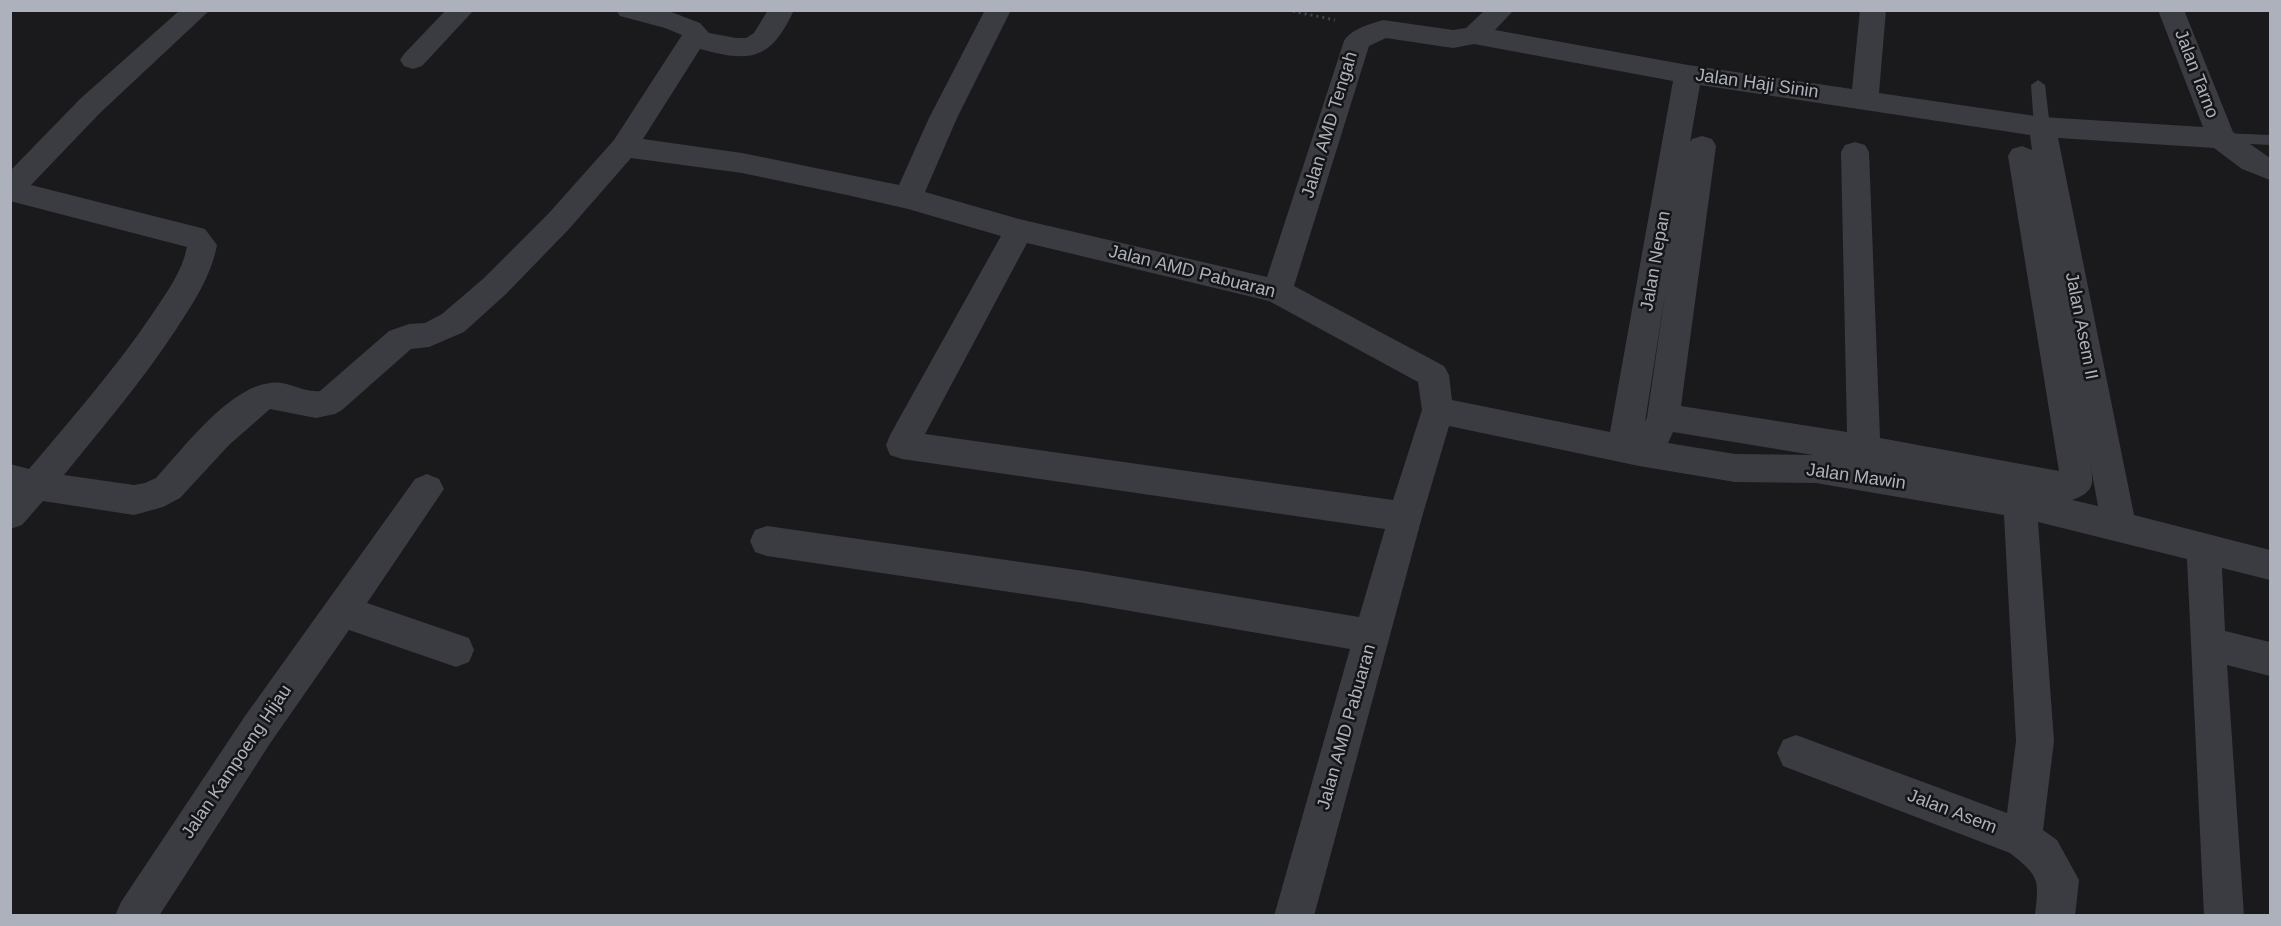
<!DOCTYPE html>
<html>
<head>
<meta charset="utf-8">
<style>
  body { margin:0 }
  #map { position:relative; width:2281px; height:926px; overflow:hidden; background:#1a1a1c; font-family:Arial,sans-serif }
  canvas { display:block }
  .frame { position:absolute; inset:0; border:12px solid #acb1bc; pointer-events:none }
</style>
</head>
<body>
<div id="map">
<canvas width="2281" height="926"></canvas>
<div class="frame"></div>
</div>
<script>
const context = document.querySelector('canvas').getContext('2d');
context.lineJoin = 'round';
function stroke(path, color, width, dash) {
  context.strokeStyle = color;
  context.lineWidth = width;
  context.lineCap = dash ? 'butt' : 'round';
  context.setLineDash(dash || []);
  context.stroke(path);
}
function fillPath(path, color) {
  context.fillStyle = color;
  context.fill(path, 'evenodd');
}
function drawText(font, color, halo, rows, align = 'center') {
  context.font = font + ' Arial,sans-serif';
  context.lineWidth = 5;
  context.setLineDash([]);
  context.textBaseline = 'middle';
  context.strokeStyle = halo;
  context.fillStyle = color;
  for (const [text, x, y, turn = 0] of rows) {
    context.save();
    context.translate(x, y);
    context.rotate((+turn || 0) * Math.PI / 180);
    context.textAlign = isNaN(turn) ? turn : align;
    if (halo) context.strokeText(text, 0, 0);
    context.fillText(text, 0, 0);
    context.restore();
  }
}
stroke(new Path2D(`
  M1287,10L1335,20`), '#404348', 3, [2, 4]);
fillPath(new Path2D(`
  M2038,80L2045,85L2050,127L2047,131H2037L2034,127L2031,85Z
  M2221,133L2270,135V145L2216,142L2213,138L2216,134Z`), '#3a3c41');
fillPath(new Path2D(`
  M180,10H210L100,113L31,185L205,229L217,245C211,276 194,302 177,328C143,380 103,427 64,475L134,485L145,483L156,478C183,449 228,388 270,383C287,380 303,393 320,391L389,331L409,324L425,323L442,314L484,278L549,213L614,140L682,35L665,28L620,16L616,10H666L700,23L709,33L736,38H746L754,33L768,10H794C771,60 751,63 700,49L643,139L742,153L899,185L929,118L985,10H1011L957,118L925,192L1019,219L1267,277L1344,41C1351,29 1370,24 1383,20L1453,30L1466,28L1485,10H1514L1495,30L1688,65L1852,89L1860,10H1886L1879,93L2042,117L2203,127L2158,10H2184L2233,132L2270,158V180L2242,169L2214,148L2058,138L2134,515L2270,550V580L2222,568L2225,631L2270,642V676L2227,665L2244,916H2204L2187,559L2038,522L2054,741L2043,830L2057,840L2079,880L2075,916H2035C2039,879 2040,877 2010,853L1783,766L1777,753L1783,740L1796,735L2007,813L2016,741L2004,515L1816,483L1735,482L1639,466L1449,426L1422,517L1314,916H1274L1350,649L1084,603L767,556L755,552L750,541L755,530L767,526L1084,571L1359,617L1385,529L902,459L890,455L886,445L890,435L1001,236L908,209L847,195L742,173L631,158L569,229L506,294L464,332L429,347L411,349L342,410L335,414L316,418L270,409L229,445L180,498L163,507L134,515L43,501L22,525L10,529V464L29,469C72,418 116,368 153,313C167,292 182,272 187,247L10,201V171L80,99ZM1386,38L1453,48L1474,44L1673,81L1610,432L1452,400L1449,375L1444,366L1294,286L1369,46ZM1700,85L2030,135L2032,150L2022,146L2012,149L2008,156L2059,471L1880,438L1869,152L1865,145L1855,142L1845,145L1841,152L1847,432L1681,406L1716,146L1712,139L1702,136L1692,139L1690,142ZM1027,243L1269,301L1418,382L1422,410L1393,500L925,434ZM1666,288L1647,417L1645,422ZM1673,432L1813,455L1735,454L1668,443ZM2089,457L2098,506L2072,500C2098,491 2093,481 2089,457Z
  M446,10H474L422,66L413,69L404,66L400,60L404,54Z
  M427,474L439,479L444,489L367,603L469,638L474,650L469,662L456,667L349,630L271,742L159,916H115L121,902L245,716L415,479Z`), '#3a3c41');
drawText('18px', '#acb1bc', '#151517', [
  ["Jalan Tarno",2196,74,69],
  ["Jalan Haji Sinin",1757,84,8],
  ["Jalan AMD Tengah",1330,125,-73],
  ["Jalan Nepan",1656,261,-80],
  ["Jalan AMD Pabuaran",1192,272,14],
  ["Jalan Asem II",2081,326,79],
  ["Jalan Mawin",1856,477,8],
  ["Jalan AMD Pabuaran",1347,727,-74],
  ["Jalan Kampoeng Hijau",237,762,-56],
  ["Jalan Asem",1952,812,21]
]);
</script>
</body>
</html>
